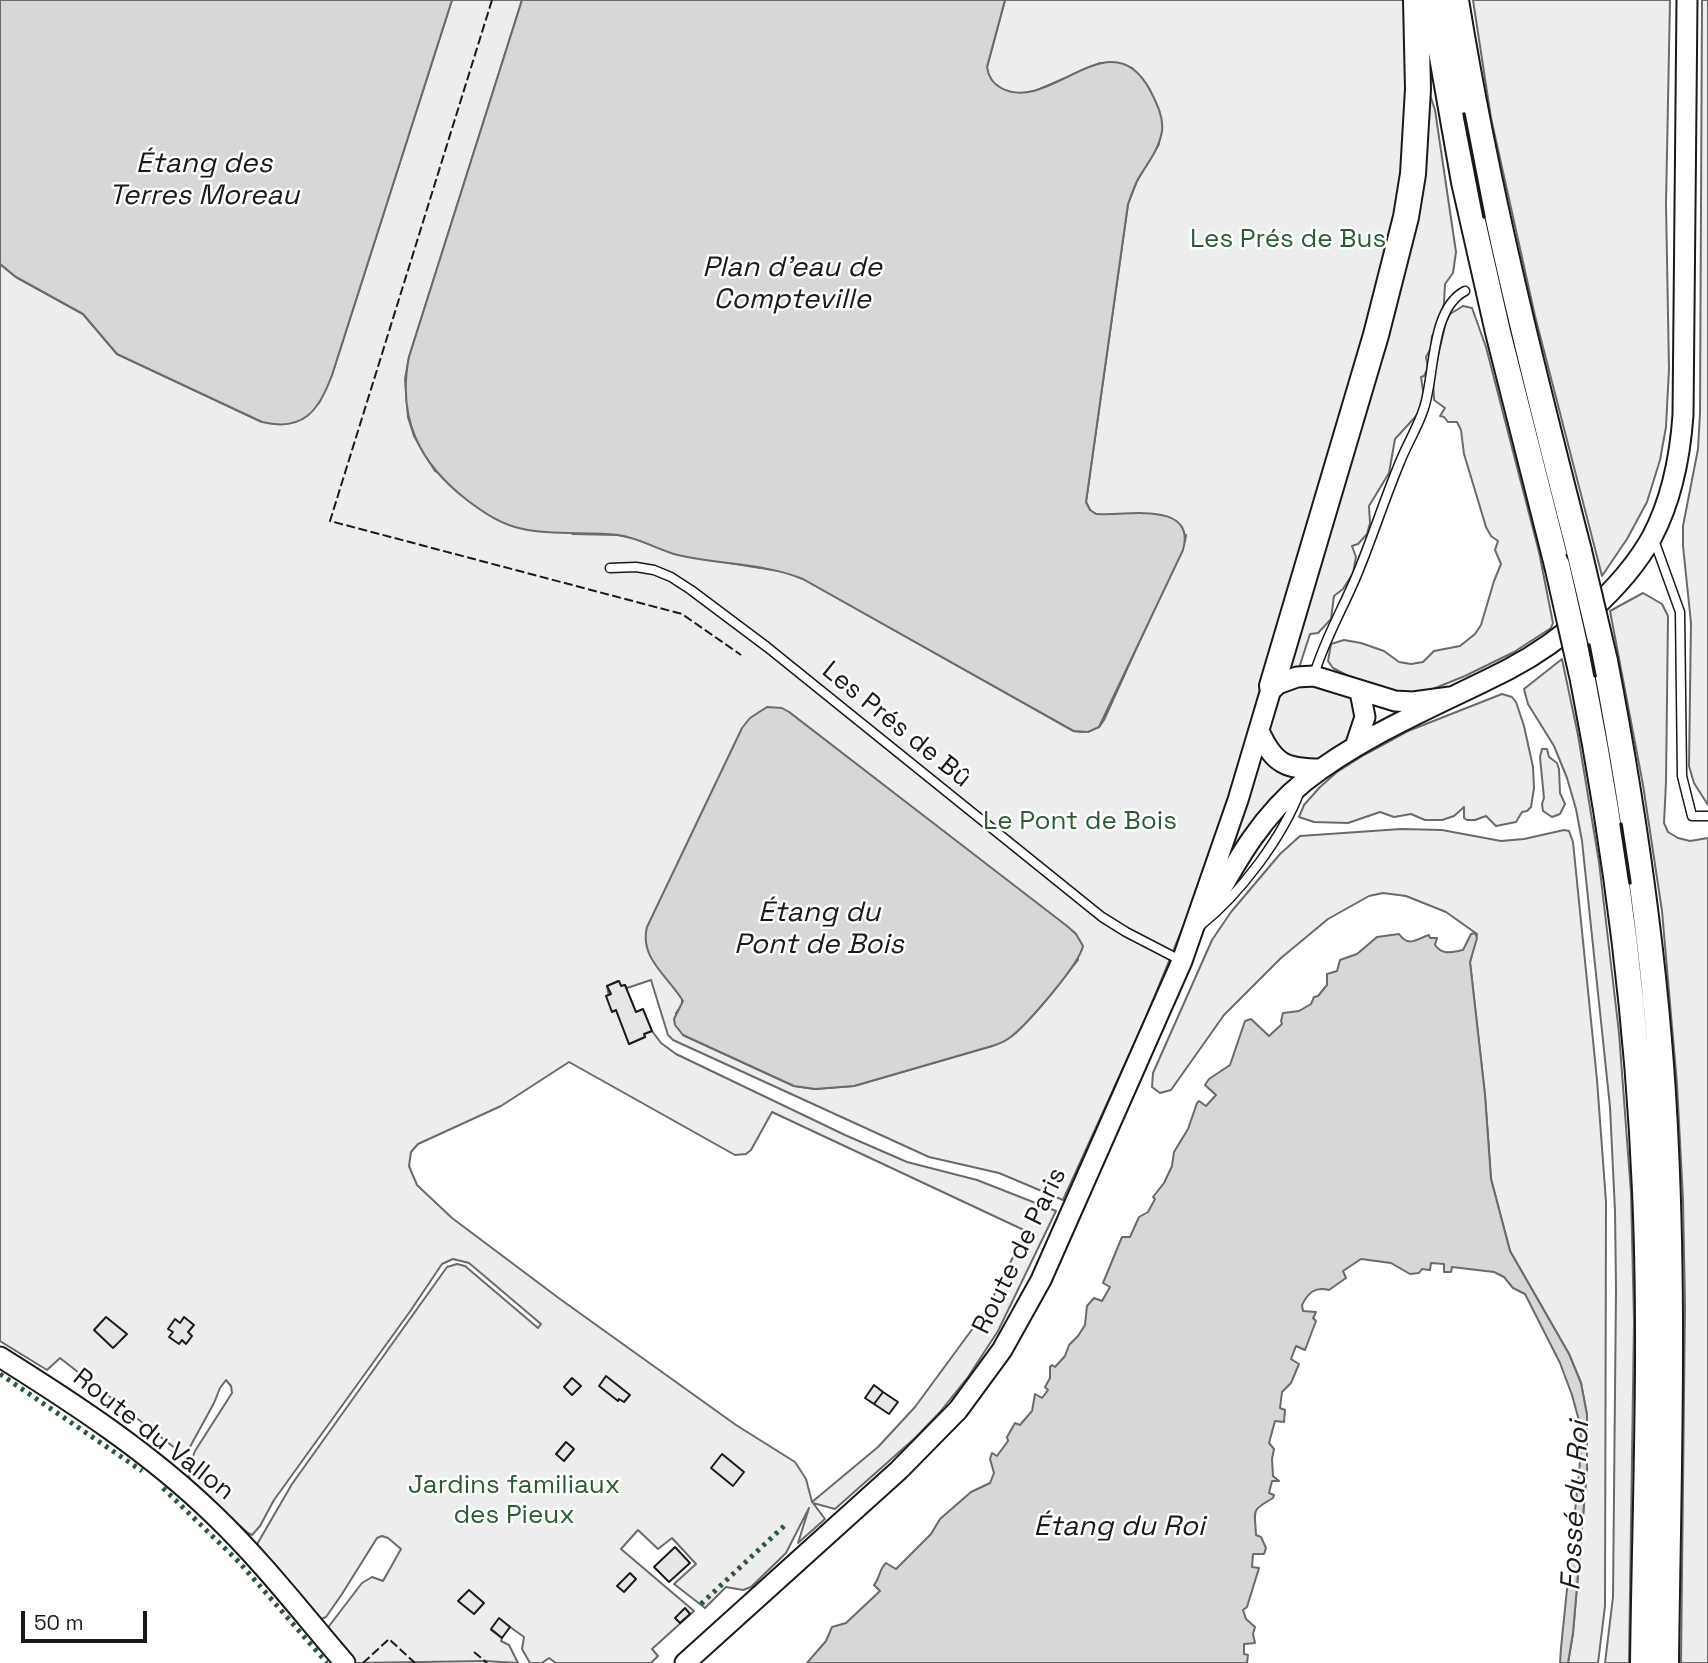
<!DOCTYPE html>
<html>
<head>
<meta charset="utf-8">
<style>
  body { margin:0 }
  #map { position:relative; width:1708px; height:1663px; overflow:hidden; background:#fff; font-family:"Space Grotesk",sans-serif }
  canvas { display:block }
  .scale { position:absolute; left:21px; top:1611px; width:126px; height:32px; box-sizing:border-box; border:4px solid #1a1a1a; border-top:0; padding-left:9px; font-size:21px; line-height:24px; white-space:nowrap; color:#1a1a1a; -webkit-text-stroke:5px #fff; paint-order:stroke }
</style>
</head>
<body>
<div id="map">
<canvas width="1708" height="1663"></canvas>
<div class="scale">50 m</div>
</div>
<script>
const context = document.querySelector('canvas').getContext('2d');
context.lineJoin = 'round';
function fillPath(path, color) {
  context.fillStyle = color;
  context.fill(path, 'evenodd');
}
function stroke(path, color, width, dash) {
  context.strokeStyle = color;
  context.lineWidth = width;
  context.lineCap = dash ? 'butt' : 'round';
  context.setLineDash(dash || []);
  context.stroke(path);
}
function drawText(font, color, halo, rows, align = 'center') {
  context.font = font + ' "Space Grotesk",sans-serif';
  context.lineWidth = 5;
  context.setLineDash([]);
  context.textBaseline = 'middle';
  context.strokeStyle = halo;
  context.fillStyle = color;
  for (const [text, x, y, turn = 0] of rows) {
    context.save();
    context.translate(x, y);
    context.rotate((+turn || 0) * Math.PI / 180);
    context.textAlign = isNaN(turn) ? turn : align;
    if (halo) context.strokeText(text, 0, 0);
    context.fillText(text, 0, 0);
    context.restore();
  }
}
const built = new Path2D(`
  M452,0H522L409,357L405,379L408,417L414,436L435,471L573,534L618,535L637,539L674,554L785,572L803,579L1073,731L1082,732L1099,727L1104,720L1185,541L1186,535L1096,514L1090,510L1086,502L1128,204L1137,181L1159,144L1160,114L1148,87L1132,68L1100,63L1035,91L1019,94L1004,90L994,84L988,74L987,67L1005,0H1406V141L1398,202L1369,319L1278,623L1230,800L1192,905L1145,1020L1063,1200L999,1173L929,1157L673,1040L668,1035L651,980L627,988L625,985L621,986L618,981L607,986L612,1011L616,1010L629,1044L645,1037L644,1034L652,1031L661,1043L676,1054L845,1135L907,1162L977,1180L1056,1211L998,1331L968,1377L940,1412L915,1438L835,1509L813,1503L825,1519L798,1543L809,1508L786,1553L751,1587L743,1590L726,1587L705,1608L674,1584L696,1564L672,1538L658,1549L638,1530L621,1549L694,1611L652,1649L658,1656L651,1663H556L549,1658L542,1663H530L522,1649L524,1637L499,1619L491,1630L502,1638L501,1641L509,1645L518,1663L485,1661L356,1663L326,1630L362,1583L372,1577L383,1581L401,1549L388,1538L382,1536L377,1538L342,1594L326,1617L321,1619L317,1617L292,1585L256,1546L292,1484L447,1267L457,1264L465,1266L538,1328L541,1324L469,1263L453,1259L442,1264L411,1310L274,1500L260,1526L252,1535L248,1533L192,1483L189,1477L191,1461L195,1451L232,1393L231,1386L226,1380L220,1388L214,1403L185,1456L60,1358L47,1370L0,1341V264L16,277L83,314L117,354L262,422L319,403L332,375ZM789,712L1076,934L1078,960L1042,1005L1013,1035L992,1046L854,1086L815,1089L794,1086L683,1035L676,1013L682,1005V998ZM569,1062L735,1155L746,1154L751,1150L772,1112L1026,1231L987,1309L915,1407L878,1447L812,1502L806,1479L795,1462L736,1425L560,1299L452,1218L417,1185L409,1166L411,1152L418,1144L501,1106Z
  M1473,0H1670L1666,204L1669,369L1666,427L1660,460L1647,502L1627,539L1602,576L1535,316L1491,118Z
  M1702,0H1708V805L1694,783L1689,766L1691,623L1683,546V526L1698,449L1700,413Z
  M1430,95L1435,110L1456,252L1453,273L1445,284L1444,303L1440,320L1437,329L1432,336L1431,348L1426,357L1428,368L1424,376L1421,377L1424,397L1417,415L1395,439L1389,473L1369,506L1370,523L1367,534L1358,544L1352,546L1356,557L1353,573L1343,589L1334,596L1331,619L1318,633L1310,634L1299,668L1288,670Z
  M1463,306L1472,308L1486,347L1539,552L1553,623L1551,628L1514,652L1465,676L1428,691L1410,693L1391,691L1358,681L1333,668L1328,661L1331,644L1344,640L1361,643L1384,651L1399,662L1411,664L1423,662L1434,651L1460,646L1475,634L1481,625L1494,581L1501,564L1495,550L1498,541L1491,536L1486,527L1477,497L1464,454L1461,430L1457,422H1448L1444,417L1440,416L1445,408L1434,400L1433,377L1446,322L1450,314Z
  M1643,593L1662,604L1668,616L1666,782L1664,823L1668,832L1678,838L1690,841L1708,838V1663H1681L1685,1306L1683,1200L1677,1084L1662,911L1643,785L1610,611Z
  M1562,659L1578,735L1599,862L1619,1033L1631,1193L1634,1321L1629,1663H1605L1613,1597L1616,1289L1615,1211L1610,1107L1582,841L1576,809L1567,778L1554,746L1528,704L1524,689Z
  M1305,682L1346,693L1354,700L1358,715L1348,740L1328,757L1306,762L1279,752L1266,726L1279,692Z
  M1502,694L1512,697L1516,702L1524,726L1533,767L1534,788L1531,807L1527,811L1522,812L1516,822L1496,826L1486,816L1475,820H1467L1464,818V807L1454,816L1442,820H1425L1411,814L1394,817L1380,812L1348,823L1314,822L1299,817L1304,805L1320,787L1337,772L1364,755L1408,731Z
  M1542,749H1547L1549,757L1557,763L1559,769L1560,793L1565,804L1560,814L1552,817L1543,811L1542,804L1544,798L1540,757Z
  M1259,751L1298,776L1228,863L1221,866Z
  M1401,829L1442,830L1501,841L1524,839L1564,830L1569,831L1573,842L1597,1080L1606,1202L1605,1606L1598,1663H1568L1573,1633L1587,1469V1415L1581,1383L1569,1354L1510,1251L1491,1179L1485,1095L1470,962L1477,934L1446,912L1406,896L1383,893L1369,896L1328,919L1281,958L1224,1015L1171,1090L1160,1093L1152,1087L1153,1073L1212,940L1231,912L1280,854L1300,836Z`);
fillPath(built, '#ededed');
stroke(built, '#6a6a6a', 2);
const water = new Path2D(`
  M0,0H452L332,375C319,411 303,432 262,422L117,354L83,314L16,277L0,264Z
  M522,0H1005L987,67C988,76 992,83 1001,88C1050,115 1110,16 1150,90C1156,102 1164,117 1162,131C1159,150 1147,164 1138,179C1134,187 1131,196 1128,204L1086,502L1090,510L1096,514C1125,516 1197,500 1183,550L1099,727L1088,732L1074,731L803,579C764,563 720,565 678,555C658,550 640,538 618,535C587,531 555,536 523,529C502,525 484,513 467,500C419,463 397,418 409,357Z
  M767,707L782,708L789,712L1067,926L1076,934L1083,946C1079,965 1028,1023 1012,1036C1006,1041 999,1044 992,1046L854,1086L815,1089L794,1086L683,1035L675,1025L674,1019L683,1001C668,976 639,958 647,927L742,728L750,718Z
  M1475,933L1477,938L1470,962L1485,1095L1491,1179L1510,1251L1569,1354L1581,1383L1587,1415V1469L1573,1633L1568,1663H1560L1561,1648L1580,1462L1581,1428L1572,1395L1560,1363L1525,1294L1513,1288L1504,1277L1494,1272L1452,1267L1451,1272H1444V1264L1431,1263L1430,1270L1422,1269L1419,1273L1410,1274L1391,1263L1361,1259L1343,1271L1346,1278L1329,1290C1315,1286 1308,1293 1302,1305L1303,1311L1316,1312L1313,1318L1316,1321L1305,1350L1296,1346L1291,1359L1299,1364L1291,1383L1282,1392L1280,1408L1285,1410L1284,1422L1275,1421L1269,1443L1274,1449L1272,1459L1273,1476L1279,1481H1272L1269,1493L1274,1495L1273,1498C1250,1511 1255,1510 1256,1535L1261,1537L1266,1548L1264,1554H1253L1252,1567L1259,1568L1247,1607L1243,1610L1246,1619L1255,1627L1253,1634L1255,1643L1244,1644V1654L1248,1655L1247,1663H807L826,1641L832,1627L846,1623L880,1591L874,1585C880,1578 879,1569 886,1563L896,1569L931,1534L940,1519L971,1492L990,1483L994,1473L990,1459L992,1453L997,1456L1008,1441L1007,1437L1015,1423L1020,1425L1032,1411L1035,1394L1042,1398L1048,1390L1045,1387L1050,1378V1367L1052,1365L1055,1367L1065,1356L1069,1345L1078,1336L1085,1325L1087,1306L1094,1298L1102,1301L1110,1287L1103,1283L1122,1237H1130L1139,1217L1148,1212L1155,1199L1153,1197L1164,1183L1172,1166L1174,1152L1188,1129L1197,1103L1199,1101L1206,1106L1216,1095L1205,1085L1209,1079L1230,1065L1245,1021L1251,1019L1269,1036L1282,1024L1281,1021L1283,1013L1299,1011L1311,1004L1314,997L1318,996L1327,985V974L1337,971L1340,960L1357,954L1377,937L1399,934C1409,948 1416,939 1429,935L1430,938H1437L1435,945C1443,956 1452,952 1463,950L1471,934Z`);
fillPath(water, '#d7d7d7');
stroke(water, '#6a6a6a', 2);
const building = new Path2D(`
  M619,981L621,986L625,985L636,1012L643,1009L652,1031L644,1034L645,1037L629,1044L616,1010L612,1012L606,996L611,994L607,986Z
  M106,1317L127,1334L113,1348L94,1330Z
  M184,1317L194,1325L188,1332L192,1336L186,1344L182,1340L179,1344L169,1337L173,1332L168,1329L175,1319L180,1323Z
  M606,1376L630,1395L624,1402L619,1399L618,1401L599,1386Z
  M572,1378L581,1386L572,1395L564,1387Z
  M874,1385L883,1392L874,1404L865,1398Z
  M883,1392L898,1402L889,1414L874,1404Z
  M566,1442L574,1449L564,1461L556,1454Z
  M722,1454L744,1472L733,1486L711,1468Z
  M675,1547L690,1563L669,1582L654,1567Z
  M630,1573L636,1579L624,1592L617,1586Z
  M469,1590L484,1603L474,1614L458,1601Z
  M685,1608L690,1614L680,1623L675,1618Z
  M499,1618L510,1627L502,1638L491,1629Z`);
fillPath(building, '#e6e6e6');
stroke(building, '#1a1a1a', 2);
const service = new Path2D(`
  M1654,540L1680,612L1682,776L1692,816H1708
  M610,568L636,567L654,570L671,577L691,590L767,647L1102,917L1126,932L1182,961
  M1314,675C1324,641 1342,610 1356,577C1372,539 1384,500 1400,462C1407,444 1418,427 1424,408C1435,376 1430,309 1465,291
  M1201,925C1240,894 1282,838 1300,791`);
const tertiary = new Path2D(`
  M1259,731C1274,764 1285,769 1321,769
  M1355,747L1365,717L1360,692
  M1211,907C1237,860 1262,815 1305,781C1366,733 1441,704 1509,669C1561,642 1623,589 1652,537C1672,499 1680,458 1683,415L1687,0
  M0,1357C75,1404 150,1453 214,1515C262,1561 302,1613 345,1663
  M685,1663L899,1470L958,1410L1002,1350L1041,1280L1182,961L1238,800L1272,686L1297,677L1314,676L1395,701L1413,702L1450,697`);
const trunk = new Path2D(`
  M1432,0L1464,182L1498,332L1557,565
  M1456,0C1486,186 1532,369 1579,551
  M1605,661C1636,822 1659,985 1666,1149C1674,1320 1668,1492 1666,1663
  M1583,680C1616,849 1638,1019 1645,1191C1652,1348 1645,1506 1643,1663
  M1272,686L1376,335L1406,217L1413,174L1418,89L1416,0`);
stroke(service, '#1a1a1a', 11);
stroke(tertiary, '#1a1a1a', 23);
stroke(trunk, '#1a1a1a', 28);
stroke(service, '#fff', 8);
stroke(tertiary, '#fff', 19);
stroke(trunk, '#fff', 24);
const trunkBridge = new Path2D(`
  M1579,551L1605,661
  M1557,565L1583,680`);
stroke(trunkBridge, '#1a1a1a', 28, []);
stroke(trunkBridge, '#fff', 24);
stroke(new Path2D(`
  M0,1374L142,1471
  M163,1488L239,1562L327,1663
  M701,1604L784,1526`), '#2b5a34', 5, [3.5, 5]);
stroke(new Path2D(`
  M492,0L330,521L682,614L741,655
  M474,1652L487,1663
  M363,1663L389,1639L415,1663`), '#1a1a1a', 2, [9, 3.5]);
stroke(new Path2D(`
  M1464,114L1484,217
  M1589,645L1595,676
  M1621,824L1630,883`), '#1a1a1a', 3.5);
drawText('26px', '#2b5a34', '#fff', [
  ["Les Prés de Bus",1288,240],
  ["Le Pont de Bois",1080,822],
  ["Jardins familiaux",514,1486],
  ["des Pieux",514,1516]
]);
drawText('26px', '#1a1a1a', '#fff', [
  ["Les Prés de Bû",896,725,39],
  ["Route de Paris",1020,1251,-64],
  ["Route du Vallon",153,1435,38]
]);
drawText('italic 28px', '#1a1a1a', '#fff', [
  ["Étang des",204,164],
  ["Terres Moreau",204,196],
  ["Plan d'eau de",792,268],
  ["Compteville",792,300],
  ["Étang du",819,913],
  ["Pont de Bois",819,945],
  ["Fossé du Roi",1576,1506,-87],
  ["Étang du Roi",1119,1527]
]);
</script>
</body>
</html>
